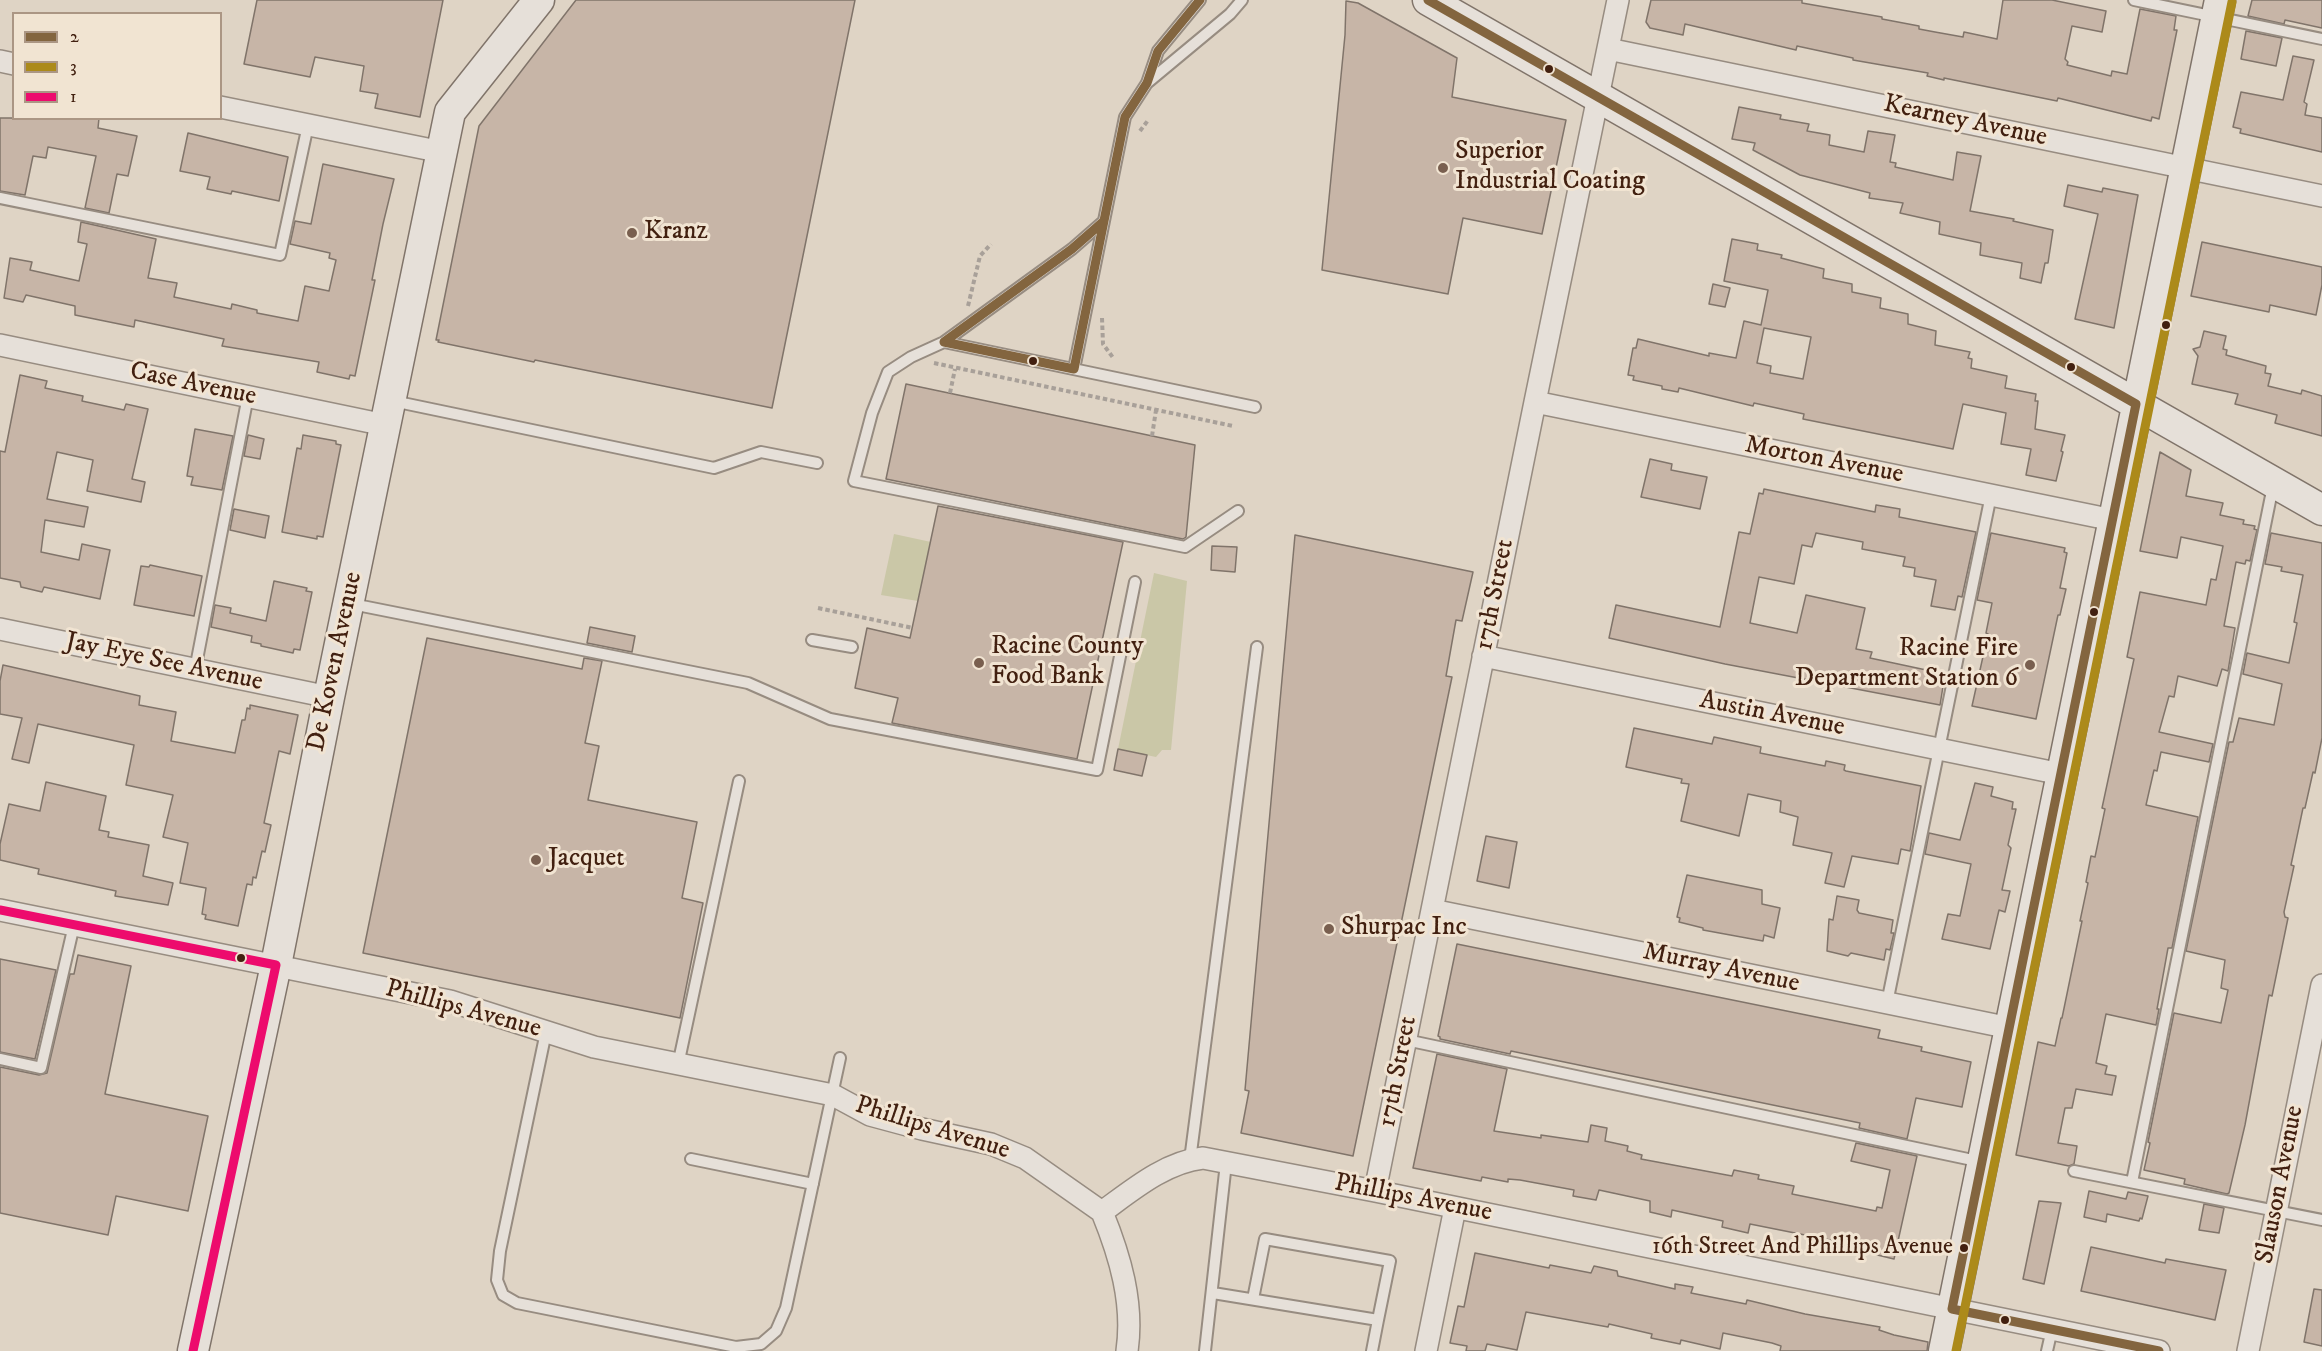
<!DOCTYPE html>
<html>
<head>
<meta charset="utf-8">
<style>
  body { margin:0 }
  #map { position:relative; width:2322px; height:1351px; overflow:hidden; background:#dfd4c5; font-family:"IM FELL DW Pica",serif }
  canvas { display:block }
  .legend { position:absolute; left:12px; top:12px; width:210px; height:108px; box-sizing:border-box; background:#f1e4d2; border:2px solid #ab9684; margin:0; padding:8px 10px; list-style:none; font-size:18px; color:#422010 }
  .legend li { display:flex; align-items:center; gap:12px; height:30px }
  .legend b { width:30px; border:2px solid #ab9684 }
</style>
</head>
<body>
<div id="map">
<canvas width="2322" height="1351"></canvas>
<ul class="legend">
<li><b style="height:8px;background:#83653f"></b>2</li>
<li><b style="height:8px;background:#ac8a1a"></b>3</li>
<li><b style="height:8px;background:#ed0b6d"></b>1</li>
</ul>
</div>
<script>
const context = document.querySelector('canvas').getContext('2d');
context.lineJoin = 'round';
function fillPath(path, color) {
  context.fillStyle = color;
  context.fill(path, 'evenodd');
}
function stroke(path, color, width, dash) {
  context.strokeStyle = color;
  context.lineWidth = width;
  context.lineCap = dash ? 'butt' : 'round';
  context.setLineDash(dash || []);
  context.stroke(path);
}
function drawText(font, color, halo, rows, align = 'center') {
  context.font = font + ' "IM FELL DW Pica",serif';
  context.lineWidth = 6;
  context.setLineDash([]);
  context.textBaseline = 'middle';
  context.strokeStyle = halo;
  context.fillStyle = color;
  for (const [text, x, y, turn = 0] of rows) {
    context.save();
    context.translate(x, y);
    context.rotate((+turn || 0) * Math.PI / 180);
    context.textAlign = isNaN(turn) ? turn : align;
    if (halo) context.strokeText(text, 0, 0);
    context.fillText(text, 0, 0);
    context.restore();
  }
}
fillPath(new Path2D(`
  M894,534L931,542L918,601L881,595Z
  M1154,573L1187,581L1171,750H1162L1156,757L1118,749Z`), '#cac7a7');
const building = new Path2D(`
  M257,0H443L420,117L375,108L378,94L360,91L364,66L315,57L310,77L244,64Z
  M576,0H855L772,408L535,360L534,362L438,342L439,340H436L479,126Z
  M1651,0H1802V3L1882,17V19L1919,26V29L1935,32L1963,37L1964,32L1997,39L2003,0H2052L2106,11L2102,32L2072,26L2065,59L2068,62L2067,65L2111,76L2112,71L2127,74L2140,9L2176,16L2174,30H2177L2159,119L2152,117L2151,121L2058,98L2057,101L1944,78V80L1927,76L1928,73L1853,60V58L1797,46L1796,50L1685,24L1683,35L1650,28L1646,22Z
  M2252,0H2322V28L2285,20L2284,24L2248,16Z
  M1346,1L1358,3L1457,58L1452,97L1566,120L1542,234L1463,218L1448,294L1322,270L1345,35Z
  M2246,31L2282,38L2276,66L2241,59Z
  M2293,56L2314,60L2304,102L2307,104L2305,115L2322,118V152L2240,133L2241,129L2233,127L2241,92L2283,100Z
  M1739,107L1781,115L1780,119L1809,124L1807,131L1830,135L1829,145L1864,152L1868,131L1895,135L1890,162L1896,163L1895,167L1953,180L1957,152L1981,156L1970,211L2014,219L2013,221L2053,230L2048,263H2045L2041,283L2020,278L2022,263L1980,255L1981,243L1939,234L1940,222L1900,213L1903,203L1869,198L1870,193L1800,175L1753,150L1755,143L1732,139Z
  M0,118H99L98,128L137,136L128,176L117,174L109,213L85,208L96,156L48,147L46,158L33,156L25,195L0,191Z
  M188,133L288,157L279,201L232,191L231,194L207,189L210,177L180,171Z
  M323,164L394,179L383,224L372,280H375L355,376L350,375L349,379L317,372L319,362L222,346L224,339L182,330L135,320L134,327L75,315V306L26,295L23,302L4,298L10,258L32,262L30,270L79,281L87,244L78,242L81,222L156,239L148,278L177,283L174,297L231,309L232,304L257,310V313L298,321L305,286L329,291L336,260L329,258L330,253L290,244L295,221L311,224Z
  M2068,185L2102,192L2103,188L2138,195L2114,328L2075,319L2098,214L2064,206Z
  M1732,239L1758,244L1757,250L1782,255L1781,258L1824,269L1823,278L1852,284V292L1881,298L1880,308L1908,314V324L1936,331L1935,345L1970,352L1968,358L1972,359L1971,368L2007,376L2005,388L2036,394L2035,401H2038L2035,429L2065,435L2061,451L2063,452L2056,481L2026,475L2031,449L2001,444L2006,413L1963,404L1953,449L1803,419L1804,414L1754,403L1753,406L1679,388L1678,392L1662,389V386L1633,380L1634,376L1628,375L1633,348H1636L1638,339L1709,356V353L1736,358L1744,321L1761,325L1768,290L1724,281ZM1764,328L1811,337L1803,379L1770,373L1771,366L1757,363Z
  M2202,242L2322,267V285L2316,315L2270,305L2269,312L2191,296Z
  M1713,284L1730,288L1725,307L1709,304Z
  M2204,331L2226,336L2223,349L2227,350L2226,355L2266,366L2265,373L2271,374L2268,386L2301,394L2302,390L2322,396V436L2275,423L2277,415L2235,404L2238,394L2192,384L2198,356L2193,349L2200,347Z
  M20,375L47,381L45,388L83,396L82,401L124,410L126,404L148,409L132,479L145,482L141,502L87,491L93,460L57,452L47,499L88,507L84,527L45,520L41,552L79,560L82,544L110,550L100,599L44,587L42,592L21,587L20,582L0,578V451L5,452Z
  M906,384L1195,445L1186,537L1183,539L886,479Z
  M195,429L233,436L222,490L191,485L193,477L187,476Z
  M248,435L264,439L260,459L244,456Z
  M303,435L336,441V444L341,445L323,537L317,536V539L282,532L297,448L301,449Z
  M2160,452L2191,470L2186,496L2223,503L2220,515L2244,520L2243,524L2255,526L2254,529L2257,530L2250,561L2246,560L2245,564L2236,562L2224,626L2235,628L2228,671L2222,669L2217,686L2178,676L2174,697L2169,696L2159,732L2213,744L2209,762L2161,752L2157,771L2154,770L2146,805L2198,817L2172,948H2168L2157,1009H2159L2156,1025L2106,1014L2096,1063L2107,1066L2105,1074L2116,1076L2112,1095L2076,1089L2072,1108H2065L2058,1143L2077,1146L2074,1164L2069,1166L2016,1155L2038,1042L2055,1046L2061,1018H2062L2082,921H2080L2088,883L2086,882L2091,856L2095,857L2105,809L2102,808L2134,659L2127,657L2140,592L2206,605L2211,579L2216,580L2223,546L2181,537L2177,558L2140,551Z
  M1650,459L1672,464L1671,470L1707,477L1700,509L1641,497Z
  M1764,489L1875,512L1876,505L1900,509L1899,517L1976,532L1962,597L1958,596L1955,610L1931,606L1936,580L1914,576L1915,568L1903,566L1905,557L1862,549L1863,542L1816,533L1812,547L1802,545L1794,584L1759,577L1750,623L1797,633L1806,595L1865,608L1856,649L1872,652L1870,658L1945,674L1940,705L1725,664L1609,638L1616,605L1720,627L1739,532L1750,534L1759,493L1763,494Z
  M938,506L1123,542L1077,759L892,723L898,698L855,688L867,628L910,638Z
  M234,509L269,516L265,538L230,530Z
  M1991,533L2065,548L2064,552L2067,553L2060,588L2066,589L2060,615H2058L2036,719L1972,706L1988,634L1986,633L1992,603L1977,600Z
  M2271,533L2322,543V738L2315,773L2313,772L2305,808H2303L2291,865L2294,866L2284,912L2285,917L2288,918L2272,996L2269,995L2245,1125L2229,1193L2227,1194L2184,1184L2185,1179L2144,1170L2150,1143L2148,1142L2174,1013L2221,1023L2228,990L2221,988L2225,960L2186,951L2229,742H2233L2239,718L2274,725L2282,684L2243,674L2247,653L2289,663L2297,623L2294,622L2303,575L2281,571L2282,567L2265,564Z
  M1295,535L1473,572L1462,621L1456,620L1446,676L1452,677L1353,1156L1241,1133L1249,1091L1245,1090Z
  M1212,546L1237,547L1235,572L1211,570Z
  M150,565L202,576L194,616L134,605L141,566L149,567Z
  M274,581L307,588L306,591L312,592L300,650L294,649L293,653L261,646V644L251,642L252,636L211,627L215,605L231,608L230,613L266,621Z
  M590,627L635,636L632,652L587,643Z
  M427,638L582,669L584,658L602,661L585,743L599,746L588,800L697,822L682,898L703,903L680,1018L363,953Z
  M3,665L140,696L139,705L176,712L171,741L235,753L242,720H245L247,708L250,709V705L298,715L290,754L279,751L264,823L271,825L265,852L262,851L256,878L253,877L252,885L247,884L238,926L205,919L206,915L202,914L206,888L180,883L188,843L163,837L173,795L126,785L134,745L38,724L29,763L12,759L22,718L0,714V681Z
  M1634,728L1712,744L1714,737L1761,747L1760,753L1825,766L1826,761L1845,765L1844,770L1846,771L1921,786L1910,851L1901,849L1898,864L1852,856L1844,887L1825,883L1832,853L1793,845L1798,817L1780,812L1781,801L1748,794L1739,836L1681,821L1689,784L1681,783L1682,779L1626,767Z
  M1118,749L1147,755L1142,776L1114,770Z
  M46,782L106,796L99,830L109,832L108,837L149,845L143,876L173,883L168,905L115,896L116,891L38,874L39,869L0,860V844L9,804L40,811Z
  M1975,783L1993,787L1991,796L2013,802L2012,809H2016L2008,845L2011,848L2002,890L2010,891L2005,912L1999,910L1990,949L1942,939L1948,914L1960,916L1971,864L1925,854L1929,833L1960,840Z
  M1486,836L1517,842L1509,888L1477,881Z
  M1687,875L1762,890V904L1780,908L1774,938L1764,935L1763,941L1703,930V928L1679,922L1680,918L1677,917Z
  M1837,896L1859,900L1857,910L1859,913L1893,920L1891,933H1894L1890,950L1886,949L1884,960L1851,953L1848,956L1827,951L1829,919L1833,920Z
  M1457,944L1880,1030L1878,1038L1922,1047L1921,1051L1971,1062L1962,1107L1916,1098L1907,1139L1859,1128L1860,1123L1511,1051L1510,1054L1440,1039V1037L1438,1036Z
  M78,955L131,966L105,1094L208,1116L188,1211L116,1196L108,1235L0,1213V1067L39,1075L47,1073L70,974H74Z
  M0,959L56,970L35,1059L0,1052Z
  M1437,1054L1507,1069L1494,1131L1541,1138V1135L1588,1142L1591,1125L1607,1128L1605,1141L1628,1146L1627,1151L1642,1155L1641,1159L1732,1176L1734,1170L1759,1175L1758,1179L1794,1186L1792,1194L1876,1211L1877,1207L1882,1208L1890,1170L1851,1161L1856,1143L1917,1156L1894,1259L1844,1247L1845,1243L1750,1224L1748,1233L1722,1227L1723,1221L1672,1210L1671,1217L1650,1212V1201L1599,1190L1596,1200L1573,1196L1574,1190L1520,1180L1508,1179V1182L1482,1177L1481,1181L1413,1168Z
  M2089,1191L2126,1199L2128,1192L2148,1196L2142,1219L2140,1218L2139,1221L2107,1214L2106,1222L2084,1217Z
  M2039,1201L2061,1203L2044,1284L2023,1279Z
  M2204,1204L2224,1208L2219,1233L2199,1230Z
  M2091,1247L2165,1263L2166,1259L2226,1270L2215,1320L2081,1291Z
  M1475,1253L1549,1268L1550,1265L1591,1273L1594,1266L1617,1271L1618,1276L1675,1289V1284L1693,1287L1691,1293L1746,1304L1747,1300L1805,1314L1880,1327L1879,1330L1894,1335L1928,1342L1927,1351H1780L1781,1346L1772,1343L1723,1333L1720,1349L1681,1340L1680,1344L1651,1338L1652,1334L1609,1324L1608,1327L1526,1312L1517,1350L1487,1344L1485,1351H1466L1467,1346L1450,1343L1458,1306L1464,1307Z
  M2314,1289L2322,1290V1346L2304,1342Z`);
fillPath(building, '#c7b5a7');
stroke(building, '#80746a', 1.5);
const lane = new Path2D(`
  M2134,0L2322,39
  M1147,83L1230,14L1242,0
  M0,198L280,255L308,125
  M1104,221L1072,249L944,342L911,357L888,372L872,413L854,481L1185,547L1238,511
  M944,342L1255,407
  M1074,369L1125,117L1147,83L1158,51L1200,0
  M393,401L714,468L761,452L817,463
  M352,604L748,683L830,719L1097,770L1135,582
  M812,640L852,647
  M195,670L248,396
  M1887,1003L1991,495
  M546,1032L500,1251L497,1280L503,1295L517,1303L736,1347L761,1344L776,1331L786,1308L840,1058
  M1406,1040L1982,1162
  M0,1059L41,1068L74,925
  M678,1065L739,781
  M691,1159L813,1184
  M1190,1160L1257,647
  M2074,1171L2322,1220
  M2132,1182L2273,486
  M1213,1293L1378,1320L1390,1261L1265,1239L1253,1299
  M1205,1351L1226,1163
  M1372,1351L1378,1320
  M2047,1351L2052,1329`);
const street = new Path2D(`
  M1608,49L2322,196
  M0,61L14,64
  M220,107L442,152
  M0,345L385,425
  M1535,402L2113,520
  M0,629L329,697
  M1483,656L2061,774
  M0,910L450,1001L594,1047L833,1095L870,1115L922,1129L991,1144L1025,1158L1102,1212
  M1432,910L2010,1028
  M1375,1191L1535,402L1618,0
  M1102,1212C1131,1191 1165,1162 1203,1158L1375,1191L2159,1351
  M1102,1212C1120,1256 1134,1303 1127,1351
  M1426,1351L1455,1208
  M2248,1351L2322,985`);
const secondary = new Path2D(`
  M1428,0L2322,510
  M193,1351L276,965L329,697L450,112L539,0
  M1944,1351L2220,0`);
stroke(lane, '#978c81', 14);
stroke(street, '#978c81', 24);
stroke(secondary, '#80746a', 33);
stroke(new Path2D(`
  M1140,131L1149,119
  M968,306L980,256L991,244
  M1102,318L1103,344L1114,359
  M934,363L1233,426
  M950,393L955,369
  M1152,436L1156,410
  M818,608L913,628`), '#a8a099', 4, [4.5, 3]);
stroke(lane, '#e6e0d9', 10);
stroke(street, '#e6e0d9', 21);
stroke(secondary, '#e6e0d9', 30);
stroke(new Path2D(`
  M1428,0L2136,404L1952,1309L2159,1351
  M944,342L1074,369L1125,117L1147,83L1158,51L1200,0
  M944,342L1072,249L1104,221`), '#83653f', 9);
stroke(new Path2D(`
  M1956,1351L2232,2`), '#ac8a1a', 9);
stroke(new Path2D(`
  M0,910L276,965L193,1351`), '#ed0b6d', 9);
for (const [x, y, r, color] of [
  [1549,69,5,"#422010"],
  [1443,168,6,"#795f4f"],
  [632,233,6,"#795f4f"],
  [2166,325,5,"#422010"],
  [1033,361,5,"#422010"],
  [2071,367,5,"#422010"],
  [2094,612,5,"#422010"],
  [979,663,6,"#795f4f"],
  [2030,665,6,"#795f4f"],
  [536,860,6,"#795f4f"],
  [1329,929,6,"#795f4f"],
  [241,958,5,"#422010"],
  [1964,1248,5,"#422010"],
  [2005,1320,5,"#422010"]
]) {
  const dot = new Path2D();
  dot.arc(x, y, r, 0, 2 * Math.PI);
  context.fillStyle = color;
  context.fill(dot);
  stroke(dot, '#f1e4d2', 2);
}
drawText('24px', '#422010', '#f1e4d2', [
  ["16th Street And Phillips Avenue",1953,1248]
], 'right');
drawText('26px', '#422010', '#f1e4d2', [
  ["Kearney Avenue",1965,122,12],
  ["Case Avenue",193,385,12],
  ["Morton Avenue",1824,461,11],
  ["17th Street",1496,595,-79],
  ["De Koven Avenue",336,662,-78],
  ["Jay Eye See Avenue",164,663,12],
  ["Austin Avenue",1772,715,11],
  ["Murray Avenue",1721,969,12],
  ["Phillips Avenue",463,1010,15],
  ["17th Street",1399,1072,-79],
  ["Phillips Avenue",932,1129,17],
  ["Slauson Avenue",2281,1185,-79],
  ["Phillips Avenue",1413,1199,11]
]);
drawText('26px', '#422010', '#f1e4d2', [
  ["Superior",1455,153],
  ["Industrial Coating",1455,183],
  ["Kranz",644,233],
  ["Racine County",991,648],
  ["Food Bank",991,678],
  ["Racine Fire",2018,650,"right"],
  ["Department Station 6",2018,680,"right"],
  ["Jacquet",548,860],
  ["Shurpac Inc",1341,929]
], 'left');
</script>
</body>
</html>
